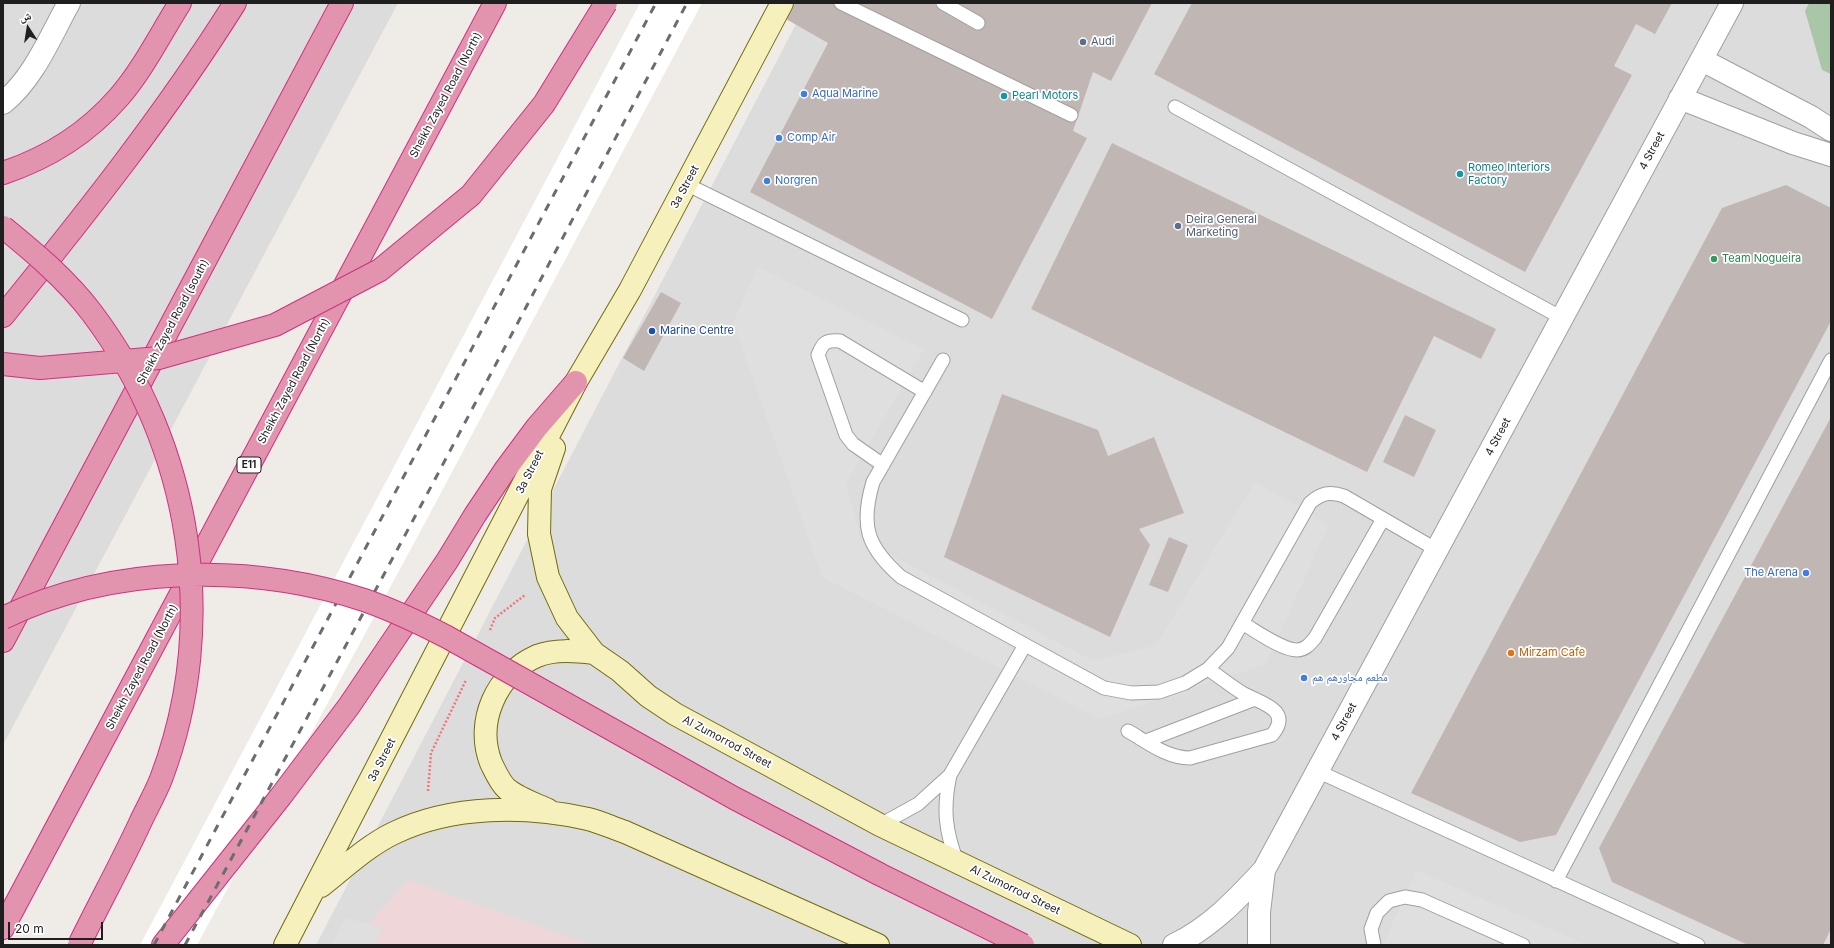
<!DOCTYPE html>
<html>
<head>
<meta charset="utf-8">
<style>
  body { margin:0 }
  #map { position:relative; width:1834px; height:948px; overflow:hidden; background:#efebe6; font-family:Inter,"Noto Naskh Arabic",sans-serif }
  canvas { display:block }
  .frame { position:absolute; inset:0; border:4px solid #1f1f1f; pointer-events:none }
  .north { position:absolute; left:8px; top:8px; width:40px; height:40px; -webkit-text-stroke:3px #fff; paint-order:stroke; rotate:348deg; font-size:11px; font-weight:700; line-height:16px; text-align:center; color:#1f1f1f }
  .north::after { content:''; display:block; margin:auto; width:14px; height:18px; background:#1f1f1f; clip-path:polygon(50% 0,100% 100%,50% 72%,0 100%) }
  .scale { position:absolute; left:8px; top:922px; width:95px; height:18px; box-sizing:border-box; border:2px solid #1f1f1f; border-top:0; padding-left:5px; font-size:12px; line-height:14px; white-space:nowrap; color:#1f1f1f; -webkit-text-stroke:3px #fff; paint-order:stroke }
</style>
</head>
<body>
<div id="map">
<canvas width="1834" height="948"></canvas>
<div class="frame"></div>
<div class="north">ش</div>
<div class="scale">20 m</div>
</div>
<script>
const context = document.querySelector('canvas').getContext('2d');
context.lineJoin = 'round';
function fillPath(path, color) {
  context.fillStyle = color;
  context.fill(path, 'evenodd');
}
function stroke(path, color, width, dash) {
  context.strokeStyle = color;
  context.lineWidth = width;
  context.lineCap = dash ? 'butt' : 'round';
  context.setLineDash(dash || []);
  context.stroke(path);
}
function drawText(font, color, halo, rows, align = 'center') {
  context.font = font + ' Inter,"Noto Naskh Arabic",sans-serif';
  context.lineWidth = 3.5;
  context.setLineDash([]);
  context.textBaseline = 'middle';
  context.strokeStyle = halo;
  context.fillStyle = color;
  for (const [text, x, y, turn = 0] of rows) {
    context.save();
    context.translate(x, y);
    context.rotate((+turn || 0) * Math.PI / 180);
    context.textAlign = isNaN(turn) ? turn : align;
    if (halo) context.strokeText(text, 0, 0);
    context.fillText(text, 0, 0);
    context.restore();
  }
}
fillPath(new Path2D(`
  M3,3H398L3,745Z
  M807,3H1831V945H316Z`), '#dddcdc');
fillPath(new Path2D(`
  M408,880L592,945H349Z`), '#efd6d9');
fillPath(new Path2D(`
  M1809,3H1831V74L1822,70L1805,11Z`), '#a9c7a8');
fillPath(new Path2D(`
  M758,267L924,349L846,484L861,539L1093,661L1156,645L1255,482L1329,524L1266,664L1100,719L822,577L733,322Z
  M1416,870L1587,945H1383Z
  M345,918L382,927L374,945H332Z`), '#dfdfdf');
fillPath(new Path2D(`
  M640,3H702L427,519L197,945H140Z`), '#fff');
fillPath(new Path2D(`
  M795,3H1152L1111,81L1093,72L1073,131L1087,138L992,319L750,192L828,43L786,19Z
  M1192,3H1672L1655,34L1636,24L1614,66L1632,75L1525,272L1154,74Z
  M1112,143L1496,329L1481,359L1434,336L1367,472L1031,309Z
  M1786,185L1831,208V321L1556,835L1520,842L1411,793L1722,208Z
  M661,292L681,303L644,371L623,358Z
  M1002,394L1098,430L1108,456L1154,437L1184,513L1139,529L1150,545L1110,637L944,557Z
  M1405,415L1436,430L1414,477L1383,462Z
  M1831,417V929L1823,945H1748L1612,882L1599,848Z
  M1169,537L1188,545L1168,592L1149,585Z`), '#c0b6b3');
const lane = new Path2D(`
  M841,3L1071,115
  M943,3L978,23
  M1175,107L1562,318
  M686,184L962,320
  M943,360L873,482C860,526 867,547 901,577L1104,688L1131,693L1159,692L1185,683L1208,669L1228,648L1310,503C1321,493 1330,491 1344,496L1437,550
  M883,465L853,444L846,435L818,355C823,342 826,340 840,341L925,392
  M1242,623C1256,631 1282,650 1297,650C1305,650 1310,644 1315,638L1383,519
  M1128,731C1147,742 1167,758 1190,758L1272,735C1293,710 1261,703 1244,694C1232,687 1220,677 1208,669
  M1146,741L1255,699
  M1317,771L1698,945
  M950,775C943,808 945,830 957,862
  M880,825L918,804L950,775L1025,645
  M1556,881L1831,360
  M1374,945L1371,929L1377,913L1389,901L1405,897L1422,900L1523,945`);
const street = new Path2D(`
  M1702,60L1811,117L1831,130
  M1680,98L1793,143L1831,155
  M3,103C34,78 50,37 69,3
  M1174,945C1211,927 1236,900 1264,870L1732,3
  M1259,945V912L1264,870`);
const secondary = new Path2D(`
  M554,448L540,489L539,534L548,577L567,618L594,653L620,671L648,696L675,714L880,825L1130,945
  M548,810C535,804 518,798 507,789C500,783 495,771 491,763C475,722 496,674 537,656C555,649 576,651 594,653
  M321,886C344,868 367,846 394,833C452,805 526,805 588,819C600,822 613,828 625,832L878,945
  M285,945L576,382L630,290L782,3`);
const highway = new Path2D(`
  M3,173C48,158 87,134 119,97C142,71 161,33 180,3
  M3,316C85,215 166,113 235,3
  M3,641L342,3
  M3,928L495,3
  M163,945L281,796L349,706L447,561L475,515L505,470L537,427L576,382`);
stroke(lane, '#a0a0a0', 15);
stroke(street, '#a0a0a0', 24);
stroke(secondary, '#716c0c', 24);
stroke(highway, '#d03080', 24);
stroke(new Path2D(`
  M490,630L495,618L525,595
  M428,791L431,753L466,680`), '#f1757b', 2.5, [2, 2]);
stroke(lane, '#fff', 13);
stroke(street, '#fff', 22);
stroke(secondary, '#f6f0bd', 22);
stroke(highway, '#e293ae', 22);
stroke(new Path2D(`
  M154,945L656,3
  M185,945L433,483L687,3`), '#6d6d6d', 3, [8, 8]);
const highwayBridge = new Path2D(`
  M3,227C35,253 67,280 92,313C192,446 220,623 161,779C155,794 147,808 140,823C121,864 99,904 79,945
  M3,364L40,368L159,358L275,325L380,270L471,195L544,104L606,3
  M3,618C112,565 250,563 364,600C393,610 420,623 447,637L734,798L881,875L1023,945`);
stroke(highwayBridge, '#d03080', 24, []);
stroke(highwayBridge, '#e293ae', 22);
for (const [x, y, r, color] of [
  [1083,42,4,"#5c6f8a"],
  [804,94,4,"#3f7fe0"],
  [1004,96,4,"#0f9aa8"],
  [779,138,4,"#3f7fe0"],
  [1460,174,4,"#0f9aa8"],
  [767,181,4,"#3f7fe0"],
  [1178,226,4,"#5c6f8a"],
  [1714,259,4,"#2e9e5b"],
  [652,331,4,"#1a4fb4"],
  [1806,573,4,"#3f7fe0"],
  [1511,653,4,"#e8710a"],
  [1304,678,4,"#3f7fe0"]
]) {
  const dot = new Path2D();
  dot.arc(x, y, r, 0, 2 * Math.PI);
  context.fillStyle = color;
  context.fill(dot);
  stroke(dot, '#fff', 1.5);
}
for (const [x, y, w] of [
  [249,465,24]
]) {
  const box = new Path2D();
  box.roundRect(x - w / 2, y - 8, w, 16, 3);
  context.fillStyle = '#fff';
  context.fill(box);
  stroke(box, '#1f1f1f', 1);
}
drawText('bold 10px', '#1f1f1f', null, [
  ["E11",249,465]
]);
drawText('11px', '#4e5e75', '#fff', [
  ["Audi",1091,42],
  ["Deira General",1186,220],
  ["Marketing",1186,233]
], 'left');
drawText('11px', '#366cbe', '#fff', [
  ["Aqua Marine",812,94],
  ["Comp Air",787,138],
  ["Norgren",775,181],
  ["The Arena",1798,573,"right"],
  ["مطعم مجاورهم هم",1312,678]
], 'left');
drawText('11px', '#1f1f1f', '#fff', [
  ["Sheikh Zayed Road (North)",446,95,-62],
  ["4 Street",1652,151,-62],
  ["3a Street",685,187,-62],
  ["Sheikh Zayed Road (south)",173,322,-62],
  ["Sheikh Zayed Road (North)",294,381,-62],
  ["4 Street",1498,437,-62],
  ["3a Street",530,472,-63],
  ["Sheikh Zayed Road (North)",142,667,-62],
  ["4 Street",1344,722,-62],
  ["Al Zumorrod Street",727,742,28],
  ["3a Street",382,760,-63],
  ["Al Zumorrod Street",1015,890,26]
]);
drawText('11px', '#0d838f', '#fff', [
  ["Pearl Motors",1012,96],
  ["Romeo Interiors",1468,168],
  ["Factory",1468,181]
], 'left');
drawText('11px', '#27864d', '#fff', [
  ["Team Nogueira",1722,259]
], 'left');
drawText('11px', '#164399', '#fff', [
  ["Marine Centre",660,331]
], 'left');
drawText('11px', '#c56008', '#fff', [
  ["Mirzam Cafe",1519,653]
], 'left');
</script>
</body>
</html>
